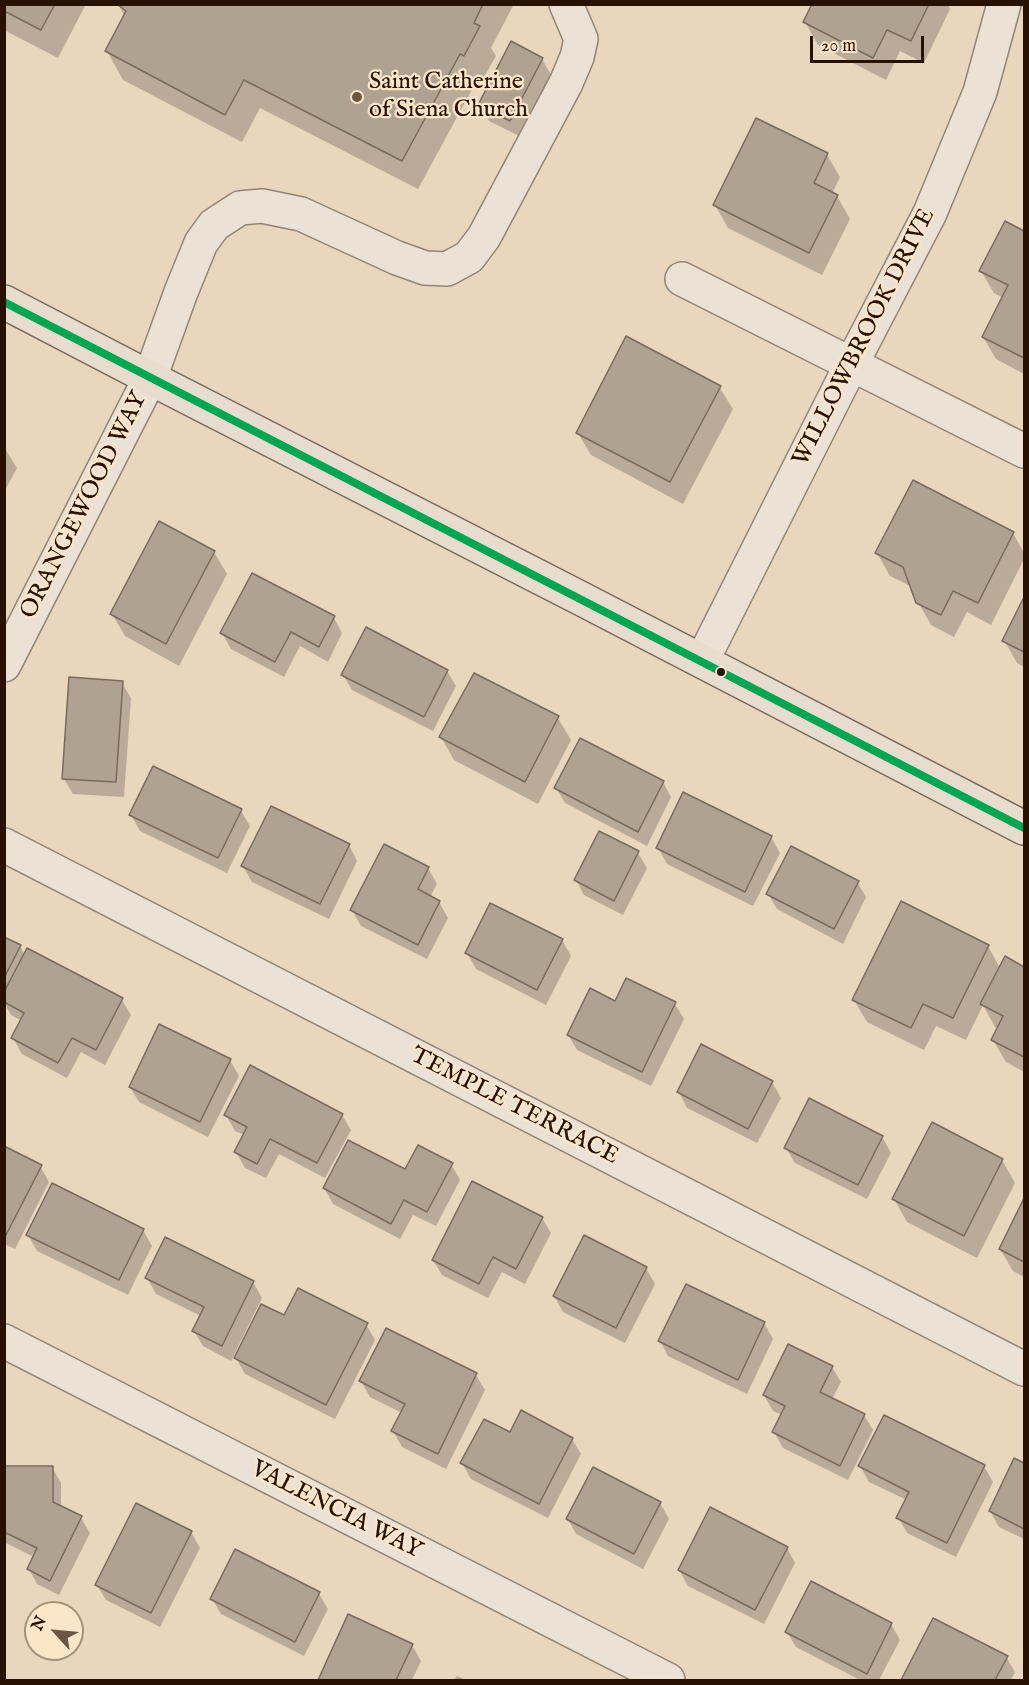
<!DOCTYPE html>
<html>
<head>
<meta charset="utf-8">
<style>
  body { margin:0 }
  #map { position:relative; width:1029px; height:1685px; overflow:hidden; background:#e8d6bd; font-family:"IM FELL English",serif }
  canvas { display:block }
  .frame { position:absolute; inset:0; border:6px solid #281002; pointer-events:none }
  .north { position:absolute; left:24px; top:1601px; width:60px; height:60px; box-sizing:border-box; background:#fce6c8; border:2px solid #a79079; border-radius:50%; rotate:297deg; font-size:16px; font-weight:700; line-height:24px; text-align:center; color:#281002 }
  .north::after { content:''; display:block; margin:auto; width:21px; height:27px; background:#6b5543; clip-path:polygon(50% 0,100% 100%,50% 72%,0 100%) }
  .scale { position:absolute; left:810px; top:36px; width:114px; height:27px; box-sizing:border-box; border:3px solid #281002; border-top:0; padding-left:8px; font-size:18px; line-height:21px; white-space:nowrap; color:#281002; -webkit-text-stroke:4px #fce6c8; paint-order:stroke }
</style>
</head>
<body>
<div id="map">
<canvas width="1029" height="1685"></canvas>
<div class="frame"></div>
<div class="north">N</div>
<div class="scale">20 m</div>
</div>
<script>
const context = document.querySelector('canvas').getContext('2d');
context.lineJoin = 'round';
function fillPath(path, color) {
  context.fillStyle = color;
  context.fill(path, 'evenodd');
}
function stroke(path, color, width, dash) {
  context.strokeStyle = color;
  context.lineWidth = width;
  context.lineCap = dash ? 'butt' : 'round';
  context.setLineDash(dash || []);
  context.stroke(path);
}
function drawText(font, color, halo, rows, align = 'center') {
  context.font = font + ' "IM FELL English",serif';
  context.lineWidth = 4.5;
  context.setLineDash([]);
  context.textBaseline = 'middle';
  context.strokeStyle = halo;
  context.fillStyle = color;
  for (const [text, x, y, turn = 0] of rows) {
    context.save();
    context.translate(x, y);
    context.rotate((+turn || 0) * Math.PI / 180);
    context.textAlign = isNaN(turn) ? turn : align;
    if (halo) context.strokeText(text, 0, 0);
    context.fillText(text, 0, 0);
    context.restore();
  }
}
fillPath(new Path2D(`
  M4,4H86L58,58L4,30Z
  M118,4H514L491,48L496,56L480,84L476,82L418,189L260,108L242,142L123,80L107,51L125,17Z
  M813,4H948L950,9L924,63L900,51L886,80L818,45L805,22Z
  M542,59L551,75L519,136L489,121L480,105Z
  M827,155L840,177L832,194L837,196L850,219L822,275L728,228L715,205Z
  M1006,223L1024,232V374L996,359L983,337L1003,298L994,293L981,271Z
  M719,387L733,409L683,504L591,455L578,433Z
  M4,447L17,468L4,492Z
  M1013,533L1024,553V559L991,625L967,612L954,637L931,625L918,602L912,587L890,576L877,553Z
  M214,552L227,574L179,666L125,636L112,614Z
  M1024,601V667L1017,663L1004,640Z
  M334,618L342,633L328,662L300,646L284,677L231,649L222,633Z
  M447,671L456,686L433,731L352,690L343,675Z
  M122,683L131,698L124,797L73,794L64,779Z
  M558,718L571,740L538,804L454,760L441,737Z
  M663,782L671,797L647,846L565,803L556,788Z
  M241,811L250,826L227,873L140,831L131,815Z
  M771,837L780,853L753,906L667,864L658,848Z
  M349,845L357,861L329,919L252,882L243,866Z
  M385,846L428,868L437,884L430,897L439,902L448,918L427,959L361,926L352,910Z
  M638,853L647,868L623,915L584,895L576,880Z
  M857,882L866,897L843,944L777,909L768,894Z
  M4,938L20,946L25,956L122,1000L131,1015L105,1065L81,1052L67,1078L22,1054L13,1038L22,1021L11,1015L6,1006L4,1009Z
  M562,940L571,956L546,1005L476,969L467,953Z
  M988,946L1000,968L1005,958L1024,969V1072L1006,1062L993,1040L998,1028L995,1027L983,1005L966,1040L936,1026L924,1050L867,1022L854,1000Z
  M616,1003L675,1004L684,1019L651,1086L577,1050L568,1035Z
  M230,1060L239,1076L208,1137L139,1102L130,1087Z
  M772,1082L781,1098L757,1143L687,1108L679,1092Z
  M226,1115H342L351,1130L325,1178L279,1154L266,1178L245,1168L236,1152L244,1135L235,1131Z
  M882,1137L891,1153L867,1199L795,1163L786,1148Z
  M4,1148L40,1166L49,1182L15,1249L4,1244Z
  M1002,1160L1015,1183L977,1258L907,1222L894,1199Z
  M451,1164L460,1180L436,1226L413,1215L400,1239L333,1204L324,1188L405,1171Z
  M1024,1201V1277L1013,1271L1000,1249Z
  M542,1218L551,1233L525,1284L502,1272L488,1298L442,1275L433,1260Z
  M143,1230L152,1246L128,1295L37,1251L28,1235Z
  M646,1268L655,1284L625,1343L563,1312L554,1296Z
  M147,1278L253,1282L262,1298L231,1361L203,1346L194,1331L201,1316L156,1294Z
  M285,1317L366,1324L375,1340L335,1419L245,1374L236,1358Z
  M764,1323L773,1339L747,1394L668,1356L660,1341Z
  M832,1367L841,1382L832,1399L864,1415L873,1430L848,1480L783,1448L774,1432L782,1415L773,1411L764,1395Z
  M476,1375L485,1390L446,1469L402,1447L393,1431L402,1413L370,1397L361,1381Z
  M511,1434L572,1439L581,1454L548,1518L471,1479L462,1463Z
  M1015,1460L1024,1465V1539L999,1527L990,1511Z
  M860,1466H984L993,1482L956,1557L907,1533L898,1517L907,1500L869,1482Z
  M52,1467L61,1483V1508L81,1518L90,1533L59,1595L37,1584L29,1569L34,1557L4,1542V1496Z
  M660,1503L669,1519L643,1569L576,1534L568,1519Z
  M191,1532L200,1548L160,1627L106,1600L97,1585Z
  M787,1548L795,1563L764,1624L688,1586L679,1570Z
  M319,1594L328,1609L304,1656L221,1614L212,1599Z
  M349,1616L412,1645L421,1661L412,1680H319Z
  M934,1620L1006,1657L1015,1672L1011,1680H903Z
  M891,1624L900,1640L879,1680H860L796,1647L787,1632Z
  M457,1676L466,1680H454Z`), '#0003');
const building = new Path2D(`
  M4,4H55L41,30L4,11Z
  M117,4H483L474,23L480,26L464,56L460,54L402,161L244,80L225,115L105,51L126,11Z
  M812,4H929L911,41L887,30L873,58L803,22Z
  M511,41L543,58L510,121L478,105Z
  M756,118L828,153L814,183L838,195L809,253L713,205Z
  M1005,221L1024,231V358L982,337L1008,285L979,271Z
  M626,336L721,386L670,482L576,433Z
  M913,480L1014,532L978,603L953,591L941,615L916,603L903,567L875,553Z
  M159,521L215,551L166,644L110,614Z
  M252,573L335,616L319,647L291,632L275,662L220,633Z
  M1024,597V652L1002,641Z
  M366,627L448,670L424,717L341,675Z
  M474,673L559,716L525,782L439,737Z
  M69,677L123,681L116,782L62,779Z
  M580,738L664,781L638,832L554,788Z
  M153,766L242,809L218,858L129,815Z
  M683,792L772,836L745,892L656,848Z
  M271,806L350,844L320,904L241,866Z
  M599,831L639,851L614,901L574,880Z
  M384,844L429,867L418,889L440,901L418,945L350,910Z
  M791,846L859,881L834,929L766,894Z
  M901,901L989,945L953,1018L923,1004L911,1028L852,1000Z
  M490,903L563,939L537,990L465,953Z
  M4,937L21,945L4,978Z
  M27,948L123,998L96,1050L72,1038L58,1063L11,1038L24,1013L4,1002V992Z
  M1005,956L1024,967V1057L991,1040L1003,1016L980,1004Z
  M626,978L676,1002L642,1072L567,1035L590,988L615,1001Z
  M159,1024L231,1059L200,1122L129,1087Z
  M701,1044L773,1081L748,1129L677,1092Z
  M250,1065L343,1114L317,1163L270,1139L257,1164L234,1152L247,1127L224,1115Z
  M809,1098L883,1136L858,1185L784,1148Z
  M932,1122L1003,1159L964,1236L892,1199Z
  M348,1140L405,1169L418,1145L453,1163L427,1212L404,1200L391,1224L323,1188Z
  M4,1146L42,1165L6,1235L4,1234Z
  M472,1181L543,1217L516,1269L493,1257L479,1284L432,1260Z
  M52,1183L144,1229L119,1280L26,1235Z
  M1024,1198V1262L999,1249Z
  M584,1235L647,1267L616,1328L553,1296Z
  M165,1237L254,1281L222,1346L192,1331L204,1307L145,1278Z
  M686,1284L765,1322L738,1380L658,1341Z
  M298,1288L368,1323L326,1405L234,1358L261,1304L284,1315Z
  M386,1328L477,1373L438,1454L391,1431L405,1404L359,1381Z
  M788,1344L833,1366L820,1392L865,1414L840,1466L772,1432L785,1406L763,1395Z
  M521,1410L573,1438L539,1504L460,1463L484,1419L510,1432Z
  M884,1415L985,1465L947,1543L896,1518L909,1492L858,1466Z
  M1014,1458L1024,1463V1529L989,1511Z
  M4,1466H53V1502L82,1516L50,1581L27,1569L37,1548L4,1532Z
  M593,1467L661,1502L634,1554L566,1519Z
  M136,1503L192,1531L151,1613L95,1585Z
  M710,1507L788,1547L755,1610L678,1570Z
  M235,1549L320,1592L295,1642L210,1599Z
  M811,1581L892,1623L867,1674L785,1632Z
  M348,1614L413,1644L396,1680H318Z
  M933,1618L1008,1656L995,1680H901Z`);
fillPath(building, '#b0a291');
stroke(building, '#786b5d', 1.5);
const minor = new Path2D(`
  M682,279L1024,451
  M702,661L851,365L930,213L980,92L1004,4
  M4,665L150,378L181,292L201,243L214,225L240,208L262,206L301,214L397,258L425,268L447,269L469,257L484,237L566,83L577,57L581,39L566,4
  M4,845L1024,1369
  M4,1341L668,1680`);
const major = new Path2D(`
  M4,302L150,378L580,598L1024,828`);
stroke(minor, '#928576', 36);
stroke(major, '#786b5d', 36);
stroke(minor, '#ebe1d5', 33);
stroke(major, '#e7dccd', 33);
stroke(new Path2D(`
  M4,302L1024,828`), '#00a651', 8);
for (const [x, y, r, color] of [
  [357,97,6,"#6b5543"],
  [721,672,5,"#281002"]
]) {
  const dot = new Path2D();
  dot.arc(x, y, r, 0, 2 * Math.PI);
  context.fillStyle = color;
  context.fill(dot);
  stroke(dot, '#fce6c8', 2);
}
drawText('24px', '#281002', '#fce6c8', [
  ["Saint Catherine",369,83],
  ["of Siena Church",369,111]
], 'left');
drawText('24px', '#281002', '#fce6c8', [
  ["WILLOWBROOK DRIVE",865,338,-63],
  ["ORANGEWOOD WAY",85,506,-63],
  ["TEMPLE TERRACE",514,1107,27],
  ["VALENCIA WAY",336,1511,27]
]);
</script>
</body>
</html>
